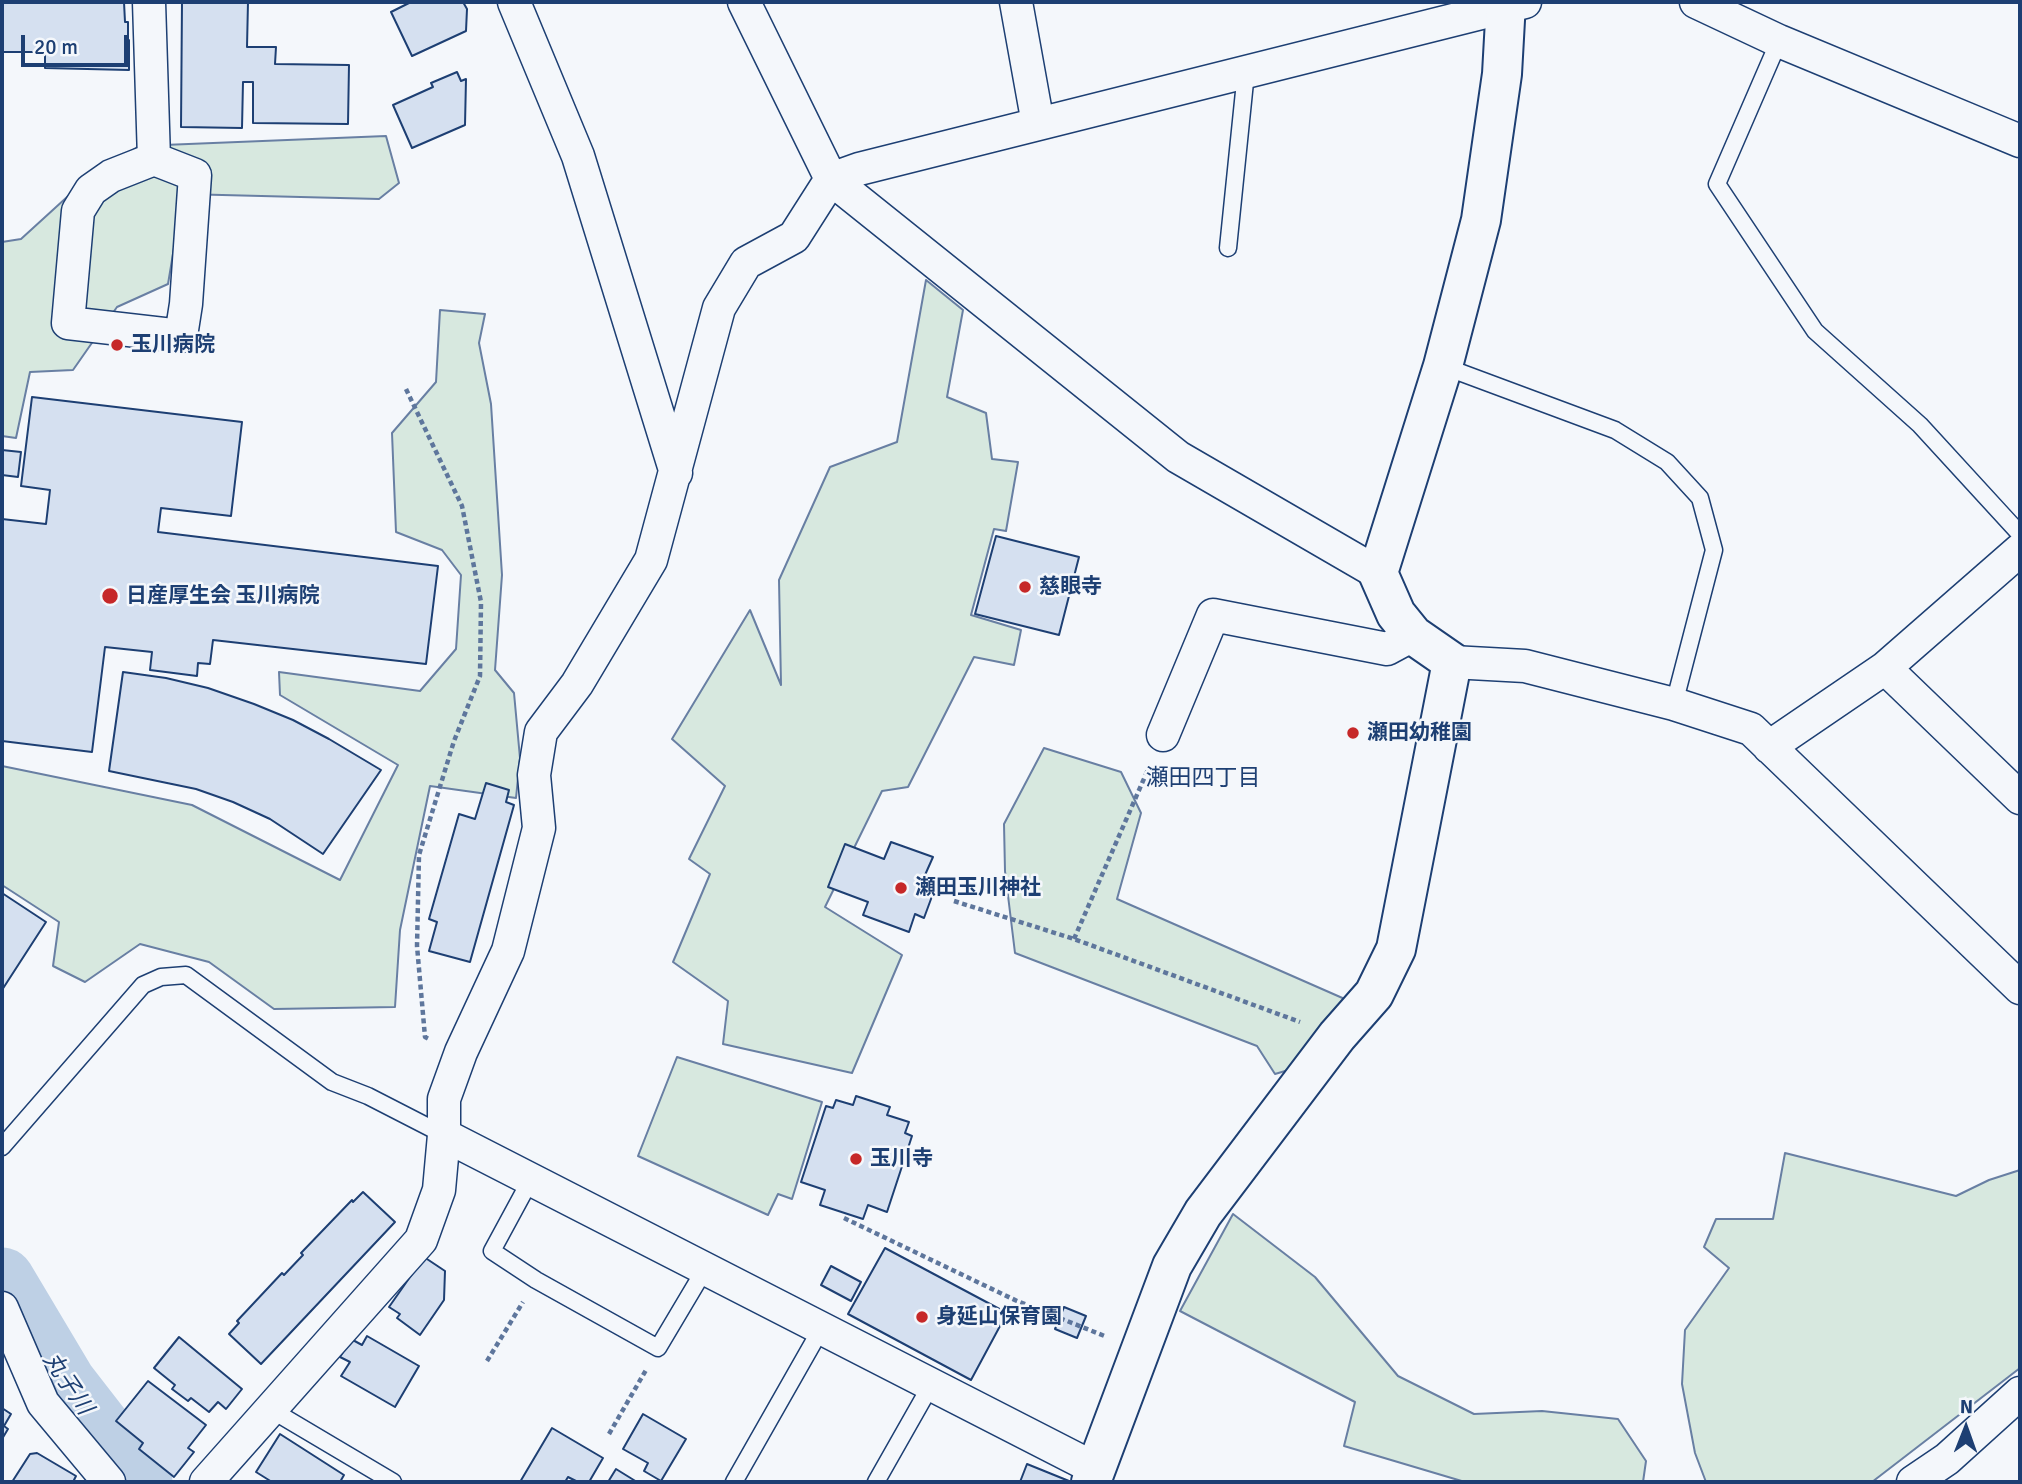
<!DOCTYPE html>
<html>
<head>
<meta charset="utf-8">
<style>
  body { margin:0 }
  #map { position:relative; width:2022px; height:1484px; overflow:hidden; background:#f4f7fb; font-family:Signika,sans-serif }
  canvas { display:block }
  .frame { position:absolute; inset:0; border:4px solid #1d3f73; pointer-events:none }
  .north { position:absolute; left:1931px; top:1393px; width:70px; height:70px; -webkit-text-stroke:5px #f4f7fb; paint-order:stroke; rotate:1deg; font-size:19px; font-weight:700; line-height:28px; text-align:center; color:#1d3f73 }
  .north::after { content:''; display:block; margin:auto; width:24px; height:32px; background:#1d3f73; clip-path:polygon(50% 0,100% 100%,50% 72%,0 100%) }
  .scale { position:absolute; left:21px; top:35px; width:107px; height:32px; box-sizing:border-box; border:4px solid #1d3f73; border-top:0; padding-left:9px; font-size:21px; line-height:24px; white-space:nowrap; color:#1d3f73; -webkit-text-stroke:5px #f4f7fb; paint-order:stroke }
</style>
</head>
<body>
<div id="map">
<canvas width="2022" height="1484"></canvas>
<div class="frame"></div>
<div class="north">N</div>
<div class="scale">20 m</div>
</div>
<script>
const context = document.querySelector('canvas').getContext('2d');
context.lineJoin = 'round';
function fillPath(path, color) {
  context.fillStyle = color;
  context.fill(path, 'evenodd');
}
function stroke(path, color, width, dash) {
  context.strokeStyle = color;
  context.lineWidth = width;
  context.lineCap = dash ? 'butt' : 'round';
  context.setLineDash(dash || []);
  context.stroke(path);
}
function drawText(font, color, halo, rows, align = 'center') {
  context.font = font + ' Signika,"Noto Sans JP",sans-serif';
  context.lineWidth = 5;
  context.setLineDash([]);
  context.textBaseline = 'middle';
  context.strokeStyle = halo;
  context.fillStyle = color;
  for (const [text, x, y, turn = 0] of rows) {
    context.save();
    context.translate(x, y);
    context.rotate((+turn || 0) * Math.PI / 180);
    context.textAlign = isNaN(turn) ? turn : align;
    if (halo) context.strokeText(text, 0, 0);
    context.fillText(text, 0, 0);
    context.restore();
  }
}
const green = new Path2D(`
  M386,136L399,183L379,199L183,194L168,284L117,307L73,370L30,372L16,438L2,436V242L21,239L89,177L139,146Z
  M926,280L963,310L947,397L986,413L992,459L1018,462L1006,531L994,529L971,615L1021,630L1014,665L974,657L908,787L882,791L825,907L902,955L852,1073L723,1044L728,1001L673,962L710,874L689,859L725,786L672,739L750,610L781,685L779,580L830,467L897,442Z
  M440,310L485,314L479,343L491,404L502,575L495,670L514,693L520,758L516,798L430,786L400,930L395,1007L274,1009L209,962L140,944L85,982L53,966L59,922L2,885V766L192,805L340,880L398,765L280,695L279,672L420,691L456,649L461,575L442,550L396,532L392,433L436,382Z
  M1044,748L1121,772L1141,813L1117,899L1347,1000L1292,1069L1275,1074L1257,1046L1015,953L1005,871L1004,824Z
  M677,1057L822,1102L792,1199L778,1194L768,1215L638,1156Z
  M1785,1153L1956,1196L1989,1180L2020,1170V1368L1872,1482H1706L1695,1453L1682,1384L1685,1330L1729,1268L1704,1247L1716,1219H1773Z
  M1233,1214L1315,1277L1398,1376L1474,1414L1542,1411L1618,1419L1646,1461L1643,1482H1465L1344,1446L1355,1402L1180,1311Z`);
fillPath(green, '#d7e8df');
stroke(green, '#687fa3', 2);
stroke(new Path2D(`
  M2,1280L64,1384L140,1482`), '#bed0e5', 65);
const building = new Path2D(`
  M2,2H124L125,22H128V40H129V70L45,68V52H2Z
  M182,2H248L247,47H276L275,64L349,65L348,124L253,123V82H243L242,128L181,127Z
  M411,2H463L467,9L466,31L412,56L391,12Z
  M457,72L461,81L466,79L465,125L412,148L393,105L433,87L431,83Z
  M32,397L242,422L231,516L161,508L158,532L438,566L426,664L213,640L210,664L198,663L197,676L150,670L152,652L105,647L92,752L2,741V519L46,524L50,490L21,486Z
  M2,450L21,452L18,477L2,475Z
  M996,536L1079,557L1059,635L975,614Z
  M123,672L166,678L208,688L254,704L293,720L329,739L381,770L323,854L270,819L233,802L196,789L109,771Z
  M486,783L509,790L506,802L514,805L470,962L429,951L437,922L429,919L459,814L475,819Z
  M891,842L933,857L925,875L938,880L924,918L915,914L909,932L863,915L868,902L828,887L845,844L884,859Z
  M2,893L46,922L2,990Z
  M856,1096L890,1107L887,1115L909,1122L905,1133L912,1136L887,1212L868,1205L863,1219L820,1205L825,1190L801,1182L826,1106L833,1108L836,1100L853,1105Z
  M363,1192L395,1222L261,1364L229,1334L239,1323L237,1321L282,1273L284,1275L303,1255L301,1253L352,1200L353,1202Z
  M885,1248L1007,1313L971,1380L848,1314Z
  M424,1257L445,1271L444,1300L420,1335L397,1318L400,1314L389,1307Z
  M831,1266L861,1282L851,1301L821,1285Z
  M1064,1307L1086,1316L1077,1338L1055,1329Z
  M367,1336L419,1366L395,1407L341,1376L350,1362L340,1357L351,1339L362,1345Z
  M179,1337L242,1389L226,1409L218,1402L209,1412L191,1398L188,1401L172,1389L175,1385L154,1368Z
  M148,1381L206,1425L188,1448L194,1452L174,1477L139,1449L143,1443L116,1421Z
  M2,1408L11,1414L4,1426L8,1429L2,1439Z
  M643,1414L686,1439L661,1481L644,1471L648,1463L623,1449Z
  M552,1428L603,1458L589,1482H578L568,1477L565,1482H520Z
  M280,1434L344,1475L340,1482H272L256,1472Z
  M37,1453L76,1476L73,1482H12L30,1454Z
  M1027,1464L1069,1481L1068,1482H1020Z
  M616,1469L637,1482H608Z`);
fillPath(building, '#d5e0f0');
stroke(building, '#1d3f73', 2);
const service = new Path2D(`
  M1779,41L1717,184L1815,331L1920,425L2020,534
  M1228,248L1246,72
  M1443,366L1615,430L1667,462L1700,498L1714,550L1674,704
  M2,1147L143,985L161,977L186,975L332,1082L368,1096L444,1135
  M531,1179L492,1251L536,1280L658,1348L705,1269
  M270,1409L393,1482
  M734,1482L821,1329
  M876,1482L931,1385`);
const minor = new Path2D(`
  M149,2L154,159
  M514,2L578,156L676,473
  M744,2L831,179L1178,457L1378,573
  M1016,2L1038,124
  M1696,2L1779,41L2020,141
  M154,159L195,175L186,304L181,336L68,323L78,211L91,190L111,176Z
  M1452,662L1525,666L1674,704L1751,729L2020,988
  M1885,668L2020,798
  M1163,735L1213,615L1387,649L1413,635
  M1769,747L1885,668L2020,550
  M444,1135L1096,1469
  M2,1308L43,1403L109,1482
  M206,1482L421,1240L439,1190L444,1135V1099L461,1052L508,951L539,828L534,775L541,732L577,684L651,560L719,308L746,263L794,237L831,179L859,169L1525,2
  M1913,1482L1947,1459L2020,1393`);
const tertiary = new Path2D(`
  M1091,1482L1172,1266L1203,1213L1337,1036L1374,994L1396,949L1452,662L1413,635L1396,614L1378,573L1443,366L1481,220L1502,74L1506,2`);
stroke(service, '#1d3f73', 19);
stroke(minor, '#1d3f73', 35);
stroke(tertiary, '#1d3f73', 42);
stroke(new Path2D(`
  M406,389L462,506L481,602L480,676L454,741L419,855L417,946L425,1037L431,1040
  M954,901L1074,939L1300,1022
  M1074,939L1150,765
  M844,1218L1017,1301L1107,1337
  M487,1361L523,1302
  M609,1434L646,1370`), '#5e769c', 4.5, [5, 3.5]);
stroke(service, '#f4f7fb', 16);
stroke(minor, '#f4f7fb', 32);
stroke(tertiary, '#f4f7fb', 38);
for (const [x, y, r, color] of [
  [117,345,7,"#c62828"],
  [1025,587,7,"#c62828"],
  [110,596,9,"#c62828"],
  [1353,733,7,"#c62828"],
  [901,888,7,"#c62828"],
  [856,1159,7,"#c62828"],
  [922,1317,7,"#c62828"]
]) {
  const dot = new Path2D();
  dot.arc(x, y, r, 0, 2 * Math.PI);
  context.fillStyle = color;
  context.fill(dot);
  stroke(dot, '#f4f7fb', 2.5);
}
drawText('bold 21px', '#1d3f73', '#f4f7fb', [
  ["玉川病院",131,345],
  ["慈眼寺",1039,587],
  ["日産厚生会 玉川病院",126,596],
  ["瀬田幼稚園",1367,733],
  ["瀬田玉川神社",915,888],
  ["玉川寺",870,1159],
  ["身延山保育園",936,1317]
], 'left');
drawText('23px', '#1d3f73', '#f4f7fb', [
  ["瀬田四丁目",1203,779]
]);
drawText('italic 23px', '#1d3f73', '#f4f7fb', [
  ["丸子川",67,1384,56]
]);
</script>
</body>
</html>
